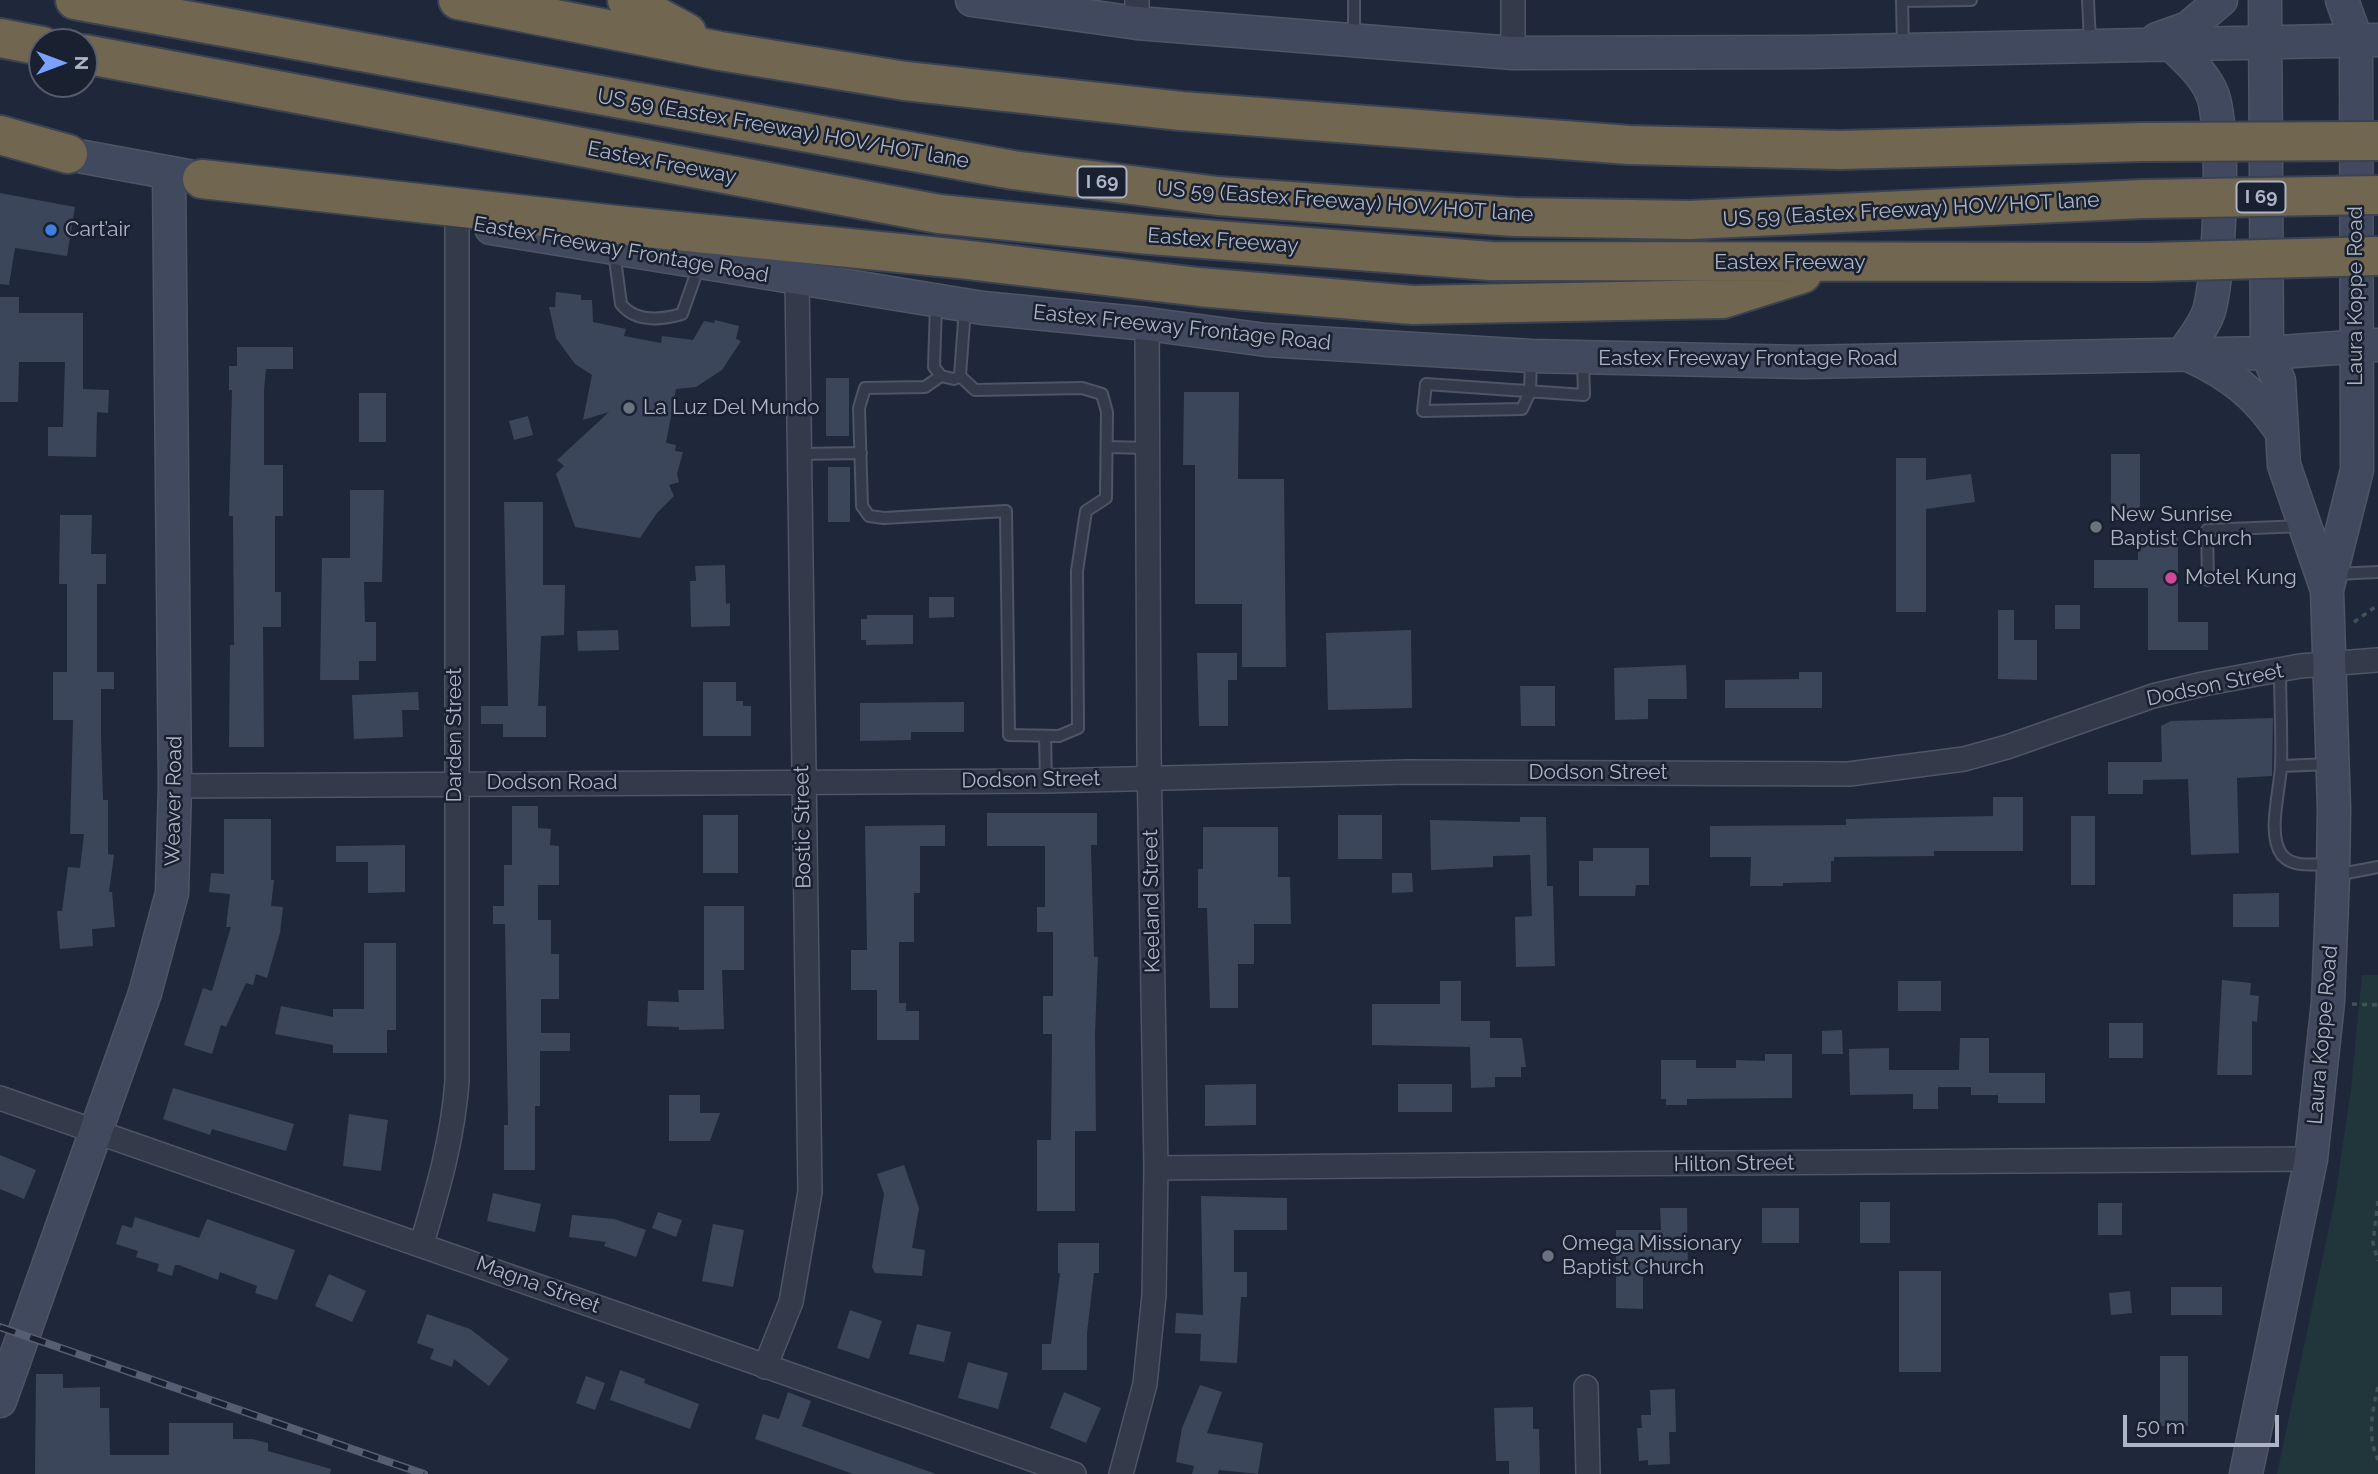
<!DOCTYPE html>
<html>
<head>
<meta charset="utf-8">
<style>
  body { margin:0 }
  #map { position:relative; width:2378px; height:1474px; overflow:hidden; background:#1f283a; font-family:Raleway,sans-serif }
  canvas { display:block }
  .north { position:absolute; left:28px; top:28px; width:70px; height:70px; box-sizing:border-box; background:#19202f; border:2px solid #555c6c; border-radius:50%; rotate:90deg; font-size:19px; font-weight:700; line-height:28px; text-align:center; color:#aeb5c7 }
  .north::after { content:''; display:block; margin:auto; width:24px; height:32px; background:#7ba1ff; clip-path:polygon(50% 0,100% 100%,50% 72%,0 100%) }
  .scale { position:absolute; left:2123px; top:1415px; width:156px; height:32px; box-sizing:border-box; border:4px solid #aeb5c7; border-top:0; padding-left:9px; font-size:21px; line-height:24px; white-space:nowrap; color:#aeb5c7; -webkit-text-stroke:5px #19202f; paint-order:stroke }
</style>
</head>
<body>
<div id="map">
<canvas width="2378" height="1474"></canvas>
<div class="north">N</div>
<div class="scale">50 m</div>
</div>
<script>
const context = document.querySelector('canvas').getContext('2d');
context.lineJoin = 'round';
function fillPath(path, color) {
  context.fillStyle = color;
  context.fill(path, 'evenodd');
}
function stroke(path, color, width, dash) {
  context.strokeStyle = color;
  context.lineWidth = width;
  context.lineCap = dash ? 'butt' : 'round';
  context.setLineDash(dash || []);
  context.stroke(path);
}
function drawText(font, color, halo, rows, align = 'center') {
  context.font = font + ' Raleway,sans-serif';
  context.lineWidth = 5;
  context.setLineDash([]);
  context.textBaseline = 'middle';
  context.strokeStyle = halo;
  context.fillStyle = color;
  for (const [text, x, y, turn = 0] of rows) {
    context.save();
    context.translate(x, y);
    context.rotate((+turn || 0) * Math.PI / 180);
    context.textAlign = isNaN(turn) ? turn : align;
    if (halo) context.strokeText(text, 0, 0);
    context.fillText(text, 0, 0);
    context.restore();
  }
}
fillPath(new Path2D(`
  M2362,975H2378V1474H2277L2335,1199L2351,1089Z`), '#21363b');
fillPath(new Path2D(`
  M0,193L75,207L67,256L15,248L9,285L0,284Z
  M556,292L581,295V300H592L593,322L626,329L624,336L661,343L662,336L693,340L704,321L714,323L715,320L739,326L736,339L741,341L722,370L696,387L676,389L666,443L676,445L675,451L683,452L677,474L679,482L669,485L674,496L657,513L640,538L575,527L556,474L564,466L557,460L609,412L583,420L592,375L575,364L556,338L549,307H555Z
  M0,297H19V313H83V389L109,390L108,413L97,412L96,457L48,456V427H63L65,362H19L18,402H0Z
  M237,347H293V369H266L264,390V465H283V516H275V592H281V627H263L264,747H229L230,645H234L233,516H229L232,390H229V366H237Z
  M826,378H849V436H826Z
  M1184,392H1239L1238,479H1284L1286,667H1242V604H1195V465H1183Z
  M359,393H386V442H359Z
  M528,416L533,435L514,440L509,421Z
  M2111,454H2140V520H2111Z
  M1896,458H1926V480L1971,474L1975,502L1926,509V612H1896Z
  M828,467H850V522H828Z
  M350,490H384L382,582H364L365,622H376V661H359V680H320L322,558H350Z
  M504,502H543V585H565L564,635L541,636L538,706H546V737H503V724H481V706H508Z
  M60,515H92L91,554H106V584H97V672H114V689H101V736L103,800H108V854L114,855L109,892H112L115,927L92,929L93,946L60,949L57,911H62L68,867L80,868L84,834H70L73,720H53V672H67V584H59Z
  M2178,536V622H2208V650H2148V588H2094V560H2138V537Z
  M725,565L726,604L730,603V626L691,627L690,581H696L695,566Z
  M929,597H954V617L929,618Z
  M2055,605H2080V629H2055Z
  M1998,610H2014V640H2037V680L1998,679Z
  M867,615H913V644L866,645V640H861V619H867Z
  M618,630L619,650L578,651L577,631Z
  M1411,630L1412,708L1328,710L1326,633Z
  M1197,653H1237V680H1228V726H1199Z
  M1686,665L1687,699H1648V719L1615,720L1614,668Z
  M1799,672H1822V708H1725V680L1799,679Z
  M703,682H736V701H743V706H751V736H703Z
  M1520,686H1555V726H1521Z
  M418,692L419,710H402L403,737L354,739L352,695Z
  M964,702V732H911V740L860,741V703Z
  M2273,718L2272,776L2237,778L2239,853L2191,855L2188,779L2143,780V794H2108V762H2162L2161,726L2171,721Z
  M1993,797H2023V851H1934V856L1834,857V861H1831V882L1783,883V886H1750L1751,857H1710V826L1846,825V819L1993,816Z
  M512,806H538V828L551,829L550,845L559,846V885H538V920H551V954H559V999H541V1033H570V1051H540V1106H535V1170H504V1125H508L505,924H493V906H504V865H512Z
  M987,813H1097V845H1091L1094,957H1098L1095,1034L1096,1131H1075V1211H1037V1140H1051L1052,1034H1043V996H1053V932H1037V907H1045V846H987Z
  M703,815H738V873H703Z
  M1338,815H1382V859H1338Z
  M2071,816H2095V885H2071Z
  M1520,817H1546L1547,886H1553L1555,966L1516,967L1515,917L1532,916L1530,855L1493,856V867L1431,870L1430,820L1520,822Z
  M224,819H271V880H274L271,906L283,907L280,933L267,978L256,974L253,985L246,983L226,1027L221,1025L212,1054L184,1045L203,988L212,991L231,927H226L230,894L209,892L211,873L224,874Z
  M945,825V846H920V893H914V942H899V1003H906V1011H919V1040H877V990H851V950H867L865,826Z
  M1203,827H1278V877H1290L1291,924H1254V964H1238V1008H1210L1207,908H1198V869H1203Z
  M405,845V892L368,893V862H336V846Z
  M1593,848H1649V885H1636L1635,896H1579V861H1593Z
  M1392,873H1412L1413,892L1392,893Z
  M2279,893V927H2233V894Z
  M704,906H744V970H722L724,1029L679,1030V1027L647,1026L648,1001L679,1002L678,990H704Z
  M364,943H396V1030H387V1053H333V1045L275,1034L281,1006L333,1017V1009H364Z
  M2222,980L2251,983L2250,995L2259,996L2257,1022L2252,1021V1075H2217Z
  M1440,981H1461V1021H1490V1038H1522L1526,1067H1521V1077H1495V1087L1471,1088L1470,1047L1372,1045V1004H1440Z
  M1898,981H1941V1011H1898Z
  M2109,1023H2143V1058H2109Z
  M1842,1030L1843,1054H1822V1031Z
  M1960,1038H1989V1073H2045V1103H1998V1095H1971V1087H1938V1109H1913V1094L1850,1095L1849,1049L1889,1048V1070H1959Z
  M1765,1054H1792V1098L1687,1099V1105H1666V1099H1661V1060H1696V1068H1736V1060L1765,1061Z
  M1256,1084V1125L1205,1126V1085Z
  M1398,1084H1452V1112H1398Z
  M173,1088L294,1124L286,1151L212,1129L210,1135L163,1119Z
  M669,1095H700V1113H720L710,1141H669Z
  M349,1114L388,1120L381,1171L343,1166Z
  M0,1155L36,1170L24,1199L0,1189Z
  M904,1165L919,1208L912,1248L925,1250L922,1276L875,1273L872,1267L884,1194L877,1174Z
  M493,1193L541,1204L535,1232L487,1221Z
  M1201,1196L1287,1198V1230H1234V1272H1247V1297H1241L1237,1363L1200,1361L1201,1334L1175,1333L1176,1313L1203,1315Z
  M1860,1202H1890V1243H1860Z
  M2098,1203H2122V1235H2098Z
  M1660,1208H1687L1688,1268L1643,1269V1309L1616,1308V1230H1661Z
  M1762,1208H1799V1243H1762Z
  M658,1212L682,1220L676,1237L652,1228Z
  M572,1215L614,1219L646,1230L636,1257L604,1246L606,1242L569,1237Z
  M135,1217L199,1238L207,1219L295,1250L277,1300L255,1293L257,1286L220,1272L218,1280L179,1265H175L172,1276L157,1271L159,1264L136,1257L138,1251L116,1244L122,1225L132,1228Z
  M713,1224L744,1230L733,1287L702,1281Z
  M1058,1243H1099V1273H1094L1087,1333V1370H1042V1344H1051L1060,1273H1058Z
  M1899,1271H1941V1372H1899Z
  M329,1274L366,1291L352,1322L315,1306Z
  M2171,1287H2222V1315H2171Z
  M2130,1291L2132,1313L2111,1315L2109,1293Z
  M850,1310L882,1321L869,1359L837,1348Z
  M427,1314L470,1329L509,1359L489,1386L454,1359L452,1367L430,1359L434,1349L417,1343Z
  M917,1324L951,1332L944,1362L909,1354Z
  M2160,1356H2188V1426H2160Z
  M968,1362L1008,1373L998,1409L958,1398Z
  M620,1370L645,1379L644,1383L699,1404L690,1429L610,1400Z
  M36,1374H63V1388L100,1387V1408H109L110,1455H169V1423H233V1439H252L268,1443V1451L331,1469L330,1474H35Z
  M586,1376L605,1383L595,1410L576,1403Z
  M1200,1385L1222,1392L1207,1433L1263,1443L1258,1474L1219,1470L1218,1474H1192L1194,1466L1176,1462L1182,1428Z
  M1675,1389L1676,1432H1669L1670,1464L1648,1465V1460L1639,1461L1637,1428H1642L1641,1415H1651L1650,1390Z
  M788,1392L811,1401L802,1426L936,1474H853L755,1439L763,1414L779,1419Z
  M1064,1392L1101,1408L1086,1443L1050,1428Z
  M1533,1407V1429H1539L1540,1474H1509V1461H1496L1494,1408Z`), '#3b465b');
const lane = new Path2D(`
  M1354,0V37
  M2088,0L2090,42
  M1903,46L1902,1L1971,0
  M614,252L621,304C636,323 661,320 682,314L700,263
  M936,304L934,367L941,376
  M1531,359L1530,392L1522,409L1423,411L1426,384L1584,395L1583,359
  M960,376L954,379L941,376L925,387L865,388L859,408L862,506L869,516L884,518L1006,511L1009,735L1059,736L1078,728L1077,571L1086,511L1106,498L1107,412L1102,394L1082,388L975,390L960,376L965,308
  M1107,447L1147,448
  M799,454L861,453
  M2335,574L2378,572
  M2208,580L2207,530L2302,526
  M2280,671C2280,702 2282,733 2281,764C2281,788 2266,834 2282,855C2293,868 2313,864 2329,864
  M1045,736L1046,781
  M2281,766L2331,764
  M2336,875L2378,867`);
const street = new Path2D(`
  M1137,0V23
  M1513,0V53
  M175,786L1046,781L1407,772L1849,774L1964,759L2007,747L2153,696L2203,684L2300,666L2378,660
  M0,1098L1074,1474
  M1156,1168C1541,1165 1926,1159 2311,1159
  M422,1243C438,1189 453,1138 457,1081V222
  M765,1367L791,1302L810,1192L797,280
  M1586,1387L1588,1474
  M1121,1474L1145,1384L1154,1295L1156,1168L1149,754L1147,324`);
const secondary = new Path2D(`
  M972,0L1137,23L1513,53L1811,52L2378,40
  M2157,39L2188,28L2221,0
  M2169,42C2185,58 2205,74 2213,96C2225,132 2220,273 2209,311C2204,326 2193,339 2184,352
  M46,150L226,183
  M491,228L983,308L1147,324L1266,340L1531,356L1802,362L2267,353L2378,345
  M2191,356C2230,374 2257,395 2281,431
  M2327,590L2357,470L2356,39L2342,0
  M0,1401L145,993L172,893L175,786L169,173
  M2246,1474L2311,1159L2328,1002L2333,876L2334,809L2327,590L2284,465L2279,381L2267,353L2265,0`);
const highway = new Path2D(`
  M75,0L1013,170L1218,196L1514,217L1690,220L2143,199
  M458,0L720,51L905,81L1181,111L1629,145L1840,150L2143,142
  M627,0L687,33
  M0,38L42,46
  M84,54L939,214L1150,235L1491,261L2148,262
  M0,135L68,154
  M202,179L617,225L960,259L1199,287L1413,305L1723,299L1802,274`);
stroke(lane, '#4e5565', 14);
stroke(street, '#4e5565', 26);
stroke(secondary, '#4e5565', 35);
stroke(highway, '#3b4252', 42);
stroke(new Path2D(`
  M2354,622L2378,605
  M2352,1004L2378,1005
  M2378,1201L2373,1243L2378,1261
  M2378,1387C2372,1412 2367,1436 2378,1460`), '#3f5359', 3.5, [5, 5]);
stroke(lane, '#333a4a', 10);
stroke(street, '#333a4a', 23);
stroke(secondary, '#41495e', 32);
stroke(highway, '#716750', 38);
const rail = new Path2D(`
  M0,1327L424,1474`);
stroke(rail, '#555e72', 8);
stroke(rail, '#19202f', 5, [16]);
const highwayBridge = new Path2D(`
  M2143,142L2378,141
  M2143,199L2378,195
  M2148,262L2378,256`);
stroke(highwayBridge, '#3b4252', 42, []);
stroke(highwayBridge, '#716750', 38);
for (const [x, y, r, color] of [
  [51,230,7,"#3f7fe0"],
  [629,408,7,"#6b7280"],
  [2096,527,7,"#6b7280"],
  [2171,578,7,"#d1479c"],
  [1548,1256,7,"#6b7280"]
]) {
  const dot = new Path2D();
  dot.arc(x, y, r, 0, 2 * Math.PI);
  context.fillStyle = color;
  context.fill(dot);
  stroke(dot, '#19202f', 2.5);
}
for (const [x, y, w] of [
  [1102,182,49],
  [2261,197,49]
]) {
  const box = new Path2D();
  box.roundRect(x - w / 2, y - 15.5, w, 31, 5);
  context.fillStyle = '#19202f';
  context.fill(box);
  stroke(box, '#aeb5c7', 2);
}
drawText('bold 19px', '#aeb5c7', null, [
  ["I 69",1102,182],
  ["I 69",2261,197]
]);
drawText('21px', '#aeb5c7', '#19202f', [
  ["US 59 (Eastex Freeway) HOV/HOT lane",783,129,10],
  ["Eastex Freeway",662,163,11],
  ["US 59 (Eastex Freeway) HOV/HOT lane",1345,202,4],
  ["US 59 (Eastex Freeway) HOV/HOT lane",1911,210,-3],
  ["Eastex Freeway",1223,241,4],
  ["Eastex Freeway Frontage Road",621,250,10],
  ["Eastex Freeway",1790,263],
  ["Laura Koppe Road",2356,296,-90],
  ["Eastex Freeway Frontage Road",1182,328,6],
  ["Eastex Freeway Frontage Road",1748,359],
  ["Dodson Street",2215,685,-12],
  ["Darden Street",455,735,-90],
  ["Dodson Street",1598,773],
  ["Dodson Street",1031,780,-1],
  ["Dodson Road",552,783],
  ["Weaver Road",174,801,-89],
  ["Bostic Street",803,827,-91],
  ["Keeland Street",1152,901,-91],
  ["Laura Koppe Road",2323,1035,-85],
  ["Hilton Street",1734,1164,-1],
  ["Magna Street",538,1285,20]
]);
drawText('21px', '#aeb5c7', '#19202f', [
  ["Cart’air",65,230],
  ["La Luz Del Mundo",643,408],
  ["New Sunrise",2110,515],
  ["Baptist Church",2110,539],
  ["Motel Kung",2185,578],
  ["Omega Missionary",1562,1244],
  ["Baptist Church",1562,1268]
], 'left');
</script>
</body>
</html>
